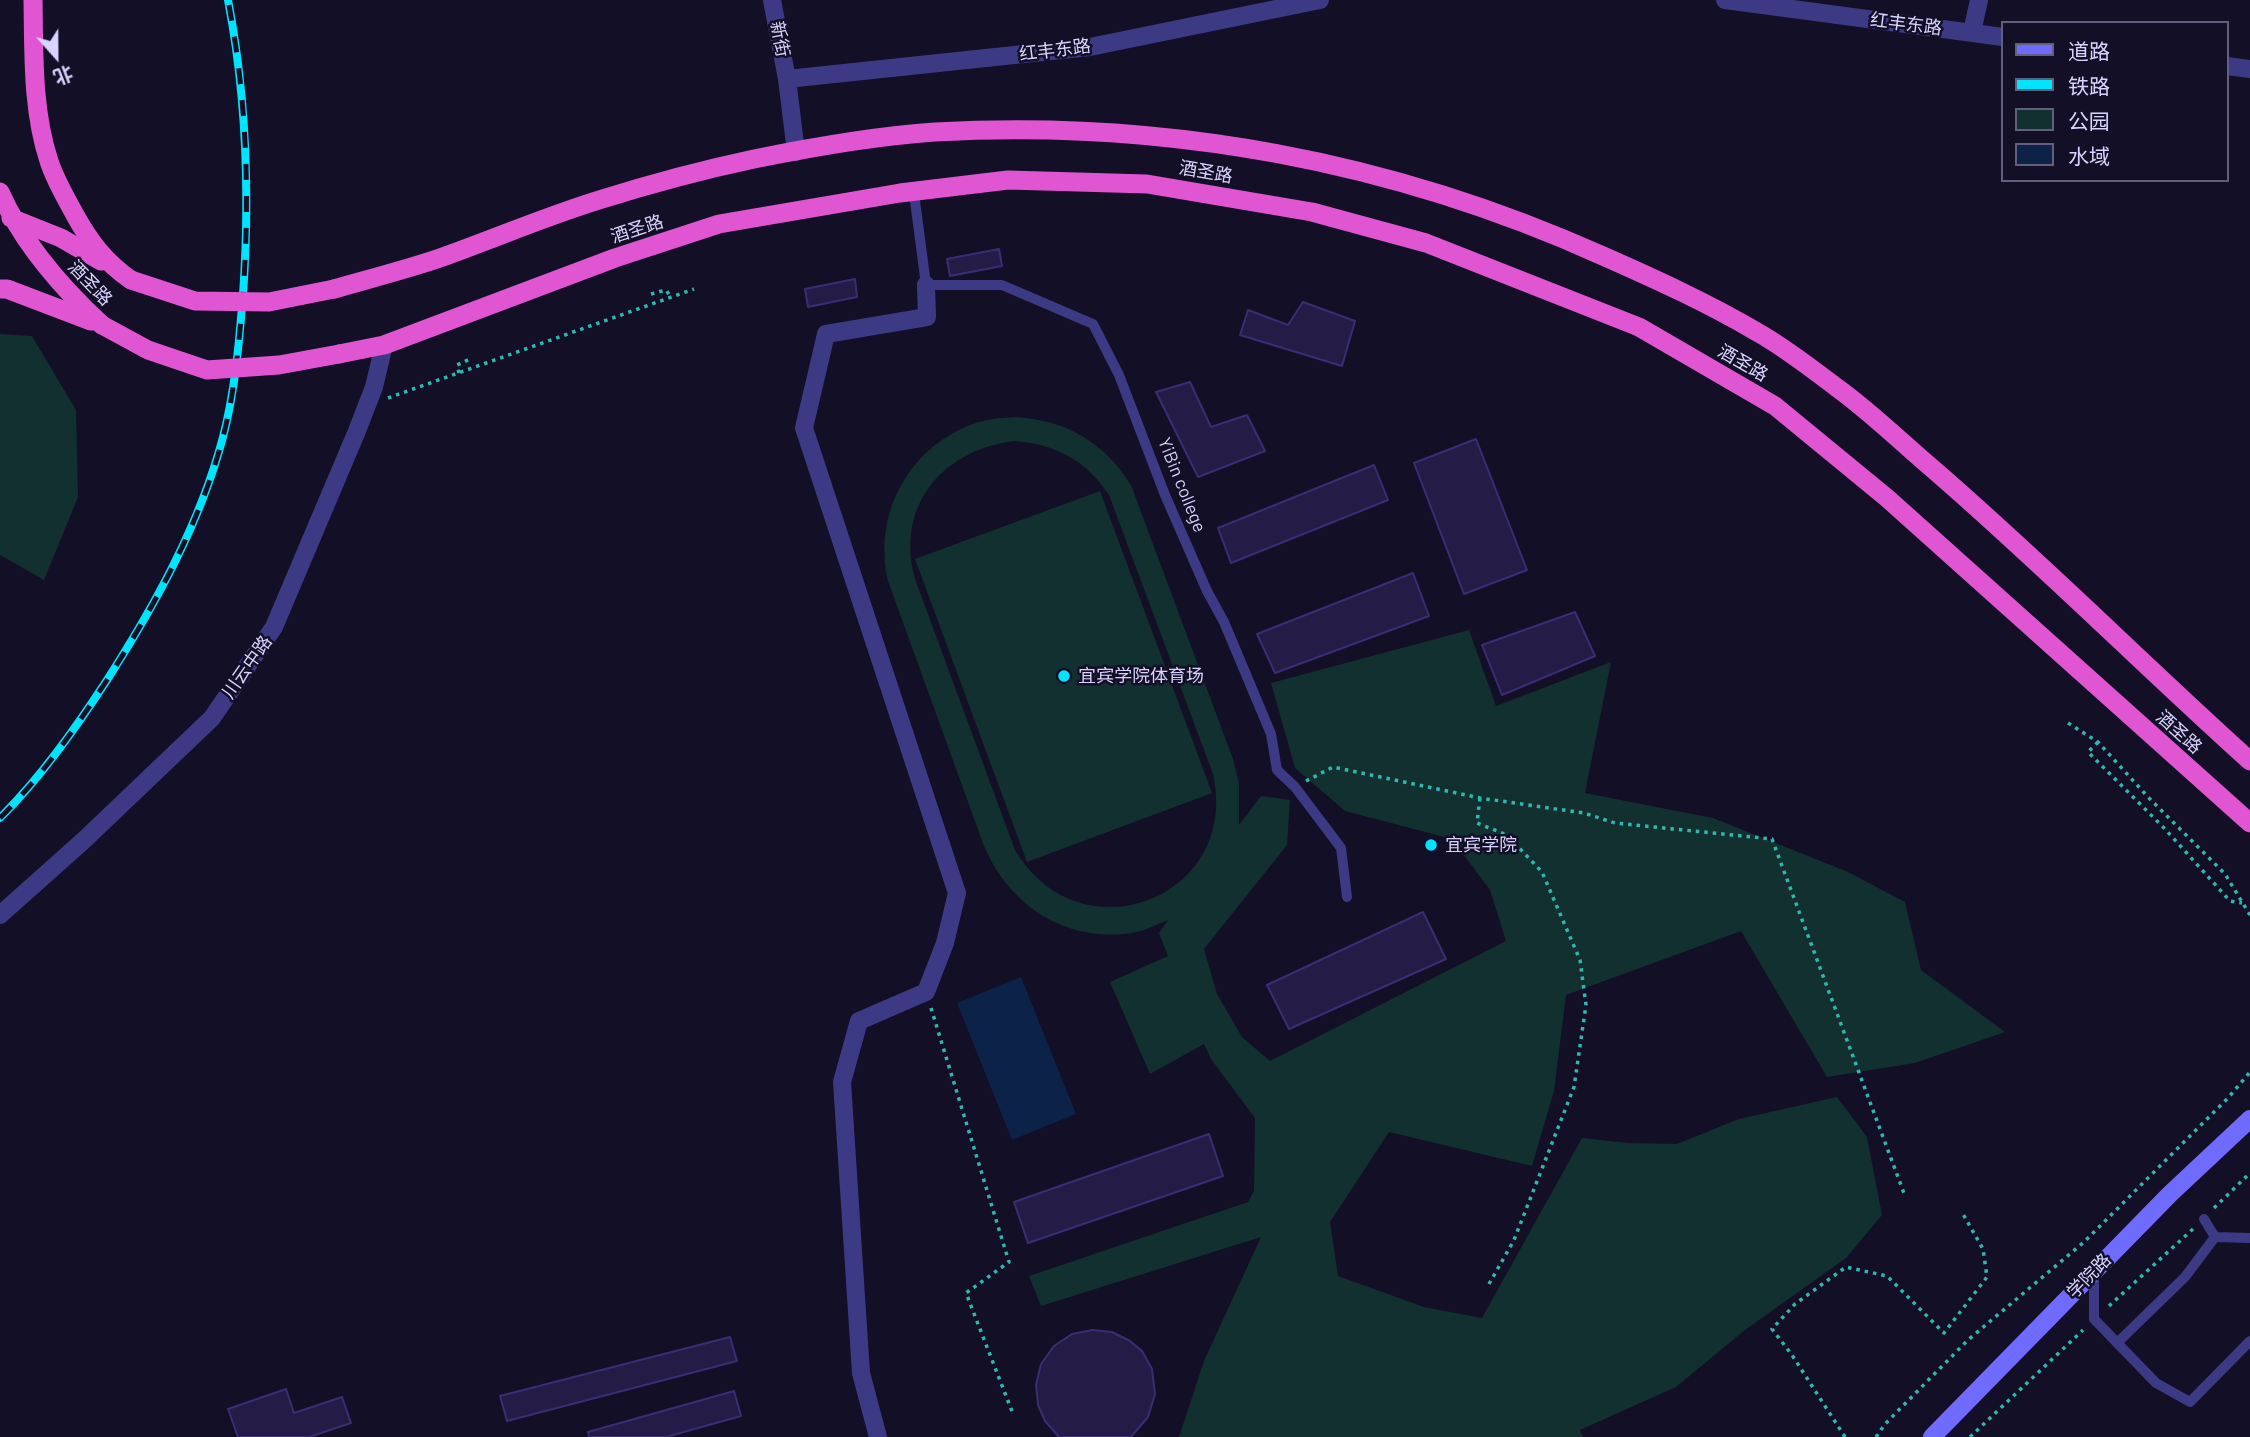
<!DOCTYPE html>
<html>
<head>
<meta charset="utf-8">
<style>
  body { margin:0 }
  #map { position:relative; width:2250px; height:1437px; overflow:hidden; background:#130f26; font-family:Barlow,"Noto Sans SC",sans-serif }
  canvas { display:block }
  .legend { position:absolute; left:2001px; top:21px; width:228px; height:161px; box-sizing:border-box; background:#130f26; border:2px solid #625e7d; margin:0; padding:9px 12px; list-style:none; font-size:21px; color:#d9d4ff }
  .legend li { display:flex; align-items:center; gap:14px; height:35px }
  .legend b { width:35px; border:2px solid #625e7d }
  .north { position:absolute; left:21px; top:21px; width:70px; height:70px; -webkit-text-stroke:5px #130f26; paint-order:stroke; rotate:159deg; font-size:19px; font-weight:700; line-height:28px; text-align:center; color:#d9d4ff }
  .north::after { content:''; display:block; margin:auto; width:24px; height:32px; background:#d9d4ff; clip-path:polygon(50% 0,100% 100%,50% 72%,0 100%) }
</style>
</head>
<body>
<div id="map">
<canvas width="2250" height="1437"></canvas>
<ul class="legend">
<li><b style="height:9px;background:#6f6bff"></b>道路</li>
<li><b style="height:9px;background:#00e5ff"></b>铁路</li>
<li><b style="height:19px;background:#12302f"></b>公园</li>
<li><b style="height:19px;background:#0c2248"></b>水域</li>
</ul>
<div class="north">北</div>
</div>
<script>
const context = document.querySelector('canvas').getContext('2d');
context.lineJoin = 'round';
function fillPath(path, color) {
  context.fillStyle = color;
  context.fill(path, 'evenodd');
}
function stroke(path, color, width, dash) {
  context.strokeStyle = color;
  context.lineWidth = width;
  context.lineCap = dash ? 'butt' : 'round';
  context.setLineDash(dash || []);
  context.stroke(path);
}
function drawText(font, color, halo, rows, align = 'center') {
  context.font = font + ' Barlow,"Noto Sans SC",sans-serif';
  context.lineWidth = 5;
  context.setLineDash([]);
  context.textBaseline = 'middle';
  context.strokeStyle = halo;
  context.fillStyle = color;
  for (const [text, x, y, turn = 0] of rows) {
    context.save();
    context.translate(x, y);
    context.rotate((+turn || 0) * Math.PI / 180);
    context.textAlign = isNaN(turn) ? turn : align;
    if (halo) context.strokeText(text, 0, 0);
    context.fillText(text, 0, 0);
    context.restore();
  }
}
fillPath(new Path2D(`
  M0,334L32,336L76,410L78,497L44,580L0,555Z
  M1015,417C1066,420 1104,442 1131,485L1233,759L1239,783V825L1261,796L1290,800L1287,845L1204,949L1217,994L1242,1037L1270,1061L1506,941L1490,890L1452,839L1345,811L1295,768L1271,683L1469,630L1496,706L1611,662L1585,793L1713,818L1848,872L1905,902L1921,970L2005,1032L1915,1063L1827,1077L1741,931L1566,995L1554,1091L1532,1166L1389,1132L1330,1222L1338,1276L1424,1307L1482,1318L1582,1138L1628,1143L1677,1144L1739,1119L1837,1097L1867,1137L1882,1215L1846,1258L1745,1330L1676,1387L1580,1430L1583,1437H1179L1204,1361L1261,1237L1041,1306L1029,1276L1248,1202L1254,1191L1255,1118L1211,1059L1204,1044L1150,1074L1110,982L1168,956L1159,933L1168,920C1158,924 1148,929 1137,932C1070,945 1010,908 984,846L888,581C873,514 908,448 973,424C986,419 1001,418 1015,417ZM1014,441C1055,444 1086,460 1109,495L1213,774C1241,898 1080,960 1015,850L915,579C895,505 943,450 1014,441Z
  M1100,491L1212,793L1027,862L915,559Z`), '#12302f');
fillPath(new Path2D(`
  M1021,977L1076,1114L1012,1140L957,1003Z`), '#0c2248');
const building = new Path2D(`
  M999,249L1002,266L950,276L947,259Z
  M855,279L857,297L808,307L805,289Z
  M1303,302L1355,321L1342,366L1240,335L1248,310L1288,325Z
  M1190,382L1211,427L1247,415L1265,451L1198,477L1156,392Z
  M1476,439L1527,570L1464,594L1414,463Z
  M1374,465L1388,500L1231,563L1218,528Z
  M1413,573L1429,616L1275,673L1257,634Z
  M1575,612L1595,656L1502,695L1482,645Z
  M1423,912L1446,959L1289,1029L1267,985Z
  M1209,1134L1223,1176L1028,1243L1014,1202Z
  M1092,1330L1112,1332L1130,1341L1142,1351L1152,1369L1155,1394L1148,1417L1131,1437H1059L1045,1421L1038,1405L1036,1385L1041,1364L1054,1346L1072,1334Z
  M730,1337L737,1361L507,1421L500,1396Z
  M286,1389L294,1413L342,1397L351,1423L309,1437H238L228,1409Z
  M734,1391L741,1416L666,1437H589L588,1432Z`);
fillPath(building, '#241b47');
stroke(building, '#3b2d73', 2);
stroke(new Path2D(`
  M651,294L666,290L670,296
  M459,373L457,365L472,358
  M388,398L694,289
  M2068,723L2098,742L2148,797L2225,874L2250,915
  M2098,742L2088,752L2165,829L2230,901L2242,903
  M1306,781L1333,767L1480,798L1584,813L1615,823L1772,839L1905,1196
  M1480,798L1477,823L1507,835L1542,872L1580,960L1586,1005L1574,1087L1514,1240L1489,1284
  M931,1008L1009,1262L966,1293L1013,1414
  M2214,1208L2250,1173
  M2109,1306L2194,1228
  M1845,1437L1792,1355L1772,1329L1795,1304L1846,1267L1887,1276L1944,1333L1987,1277L1983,1249L1963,1214
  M1876,1437L1885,1424L1968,1340L2084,1242L2228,1098L2250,1072
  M1970,1437L2083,1330`), '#2fb8b0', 3.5, [3.5, 5]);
stroke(new Path2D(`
  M914,193L926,285H1002L1093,324L1119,375L1165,495L1207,591L1224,622L1271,734L1277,770L1295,787L1341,848L1347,897
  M2215,1237L2250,1238
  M2094,1272V1319L2156,1383L2190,1402L2250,1341
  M2117,1343L2185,1277L2215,1237L2204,1219`), '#3d3a85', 10);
stroke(new Path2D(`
  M772,0L787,79
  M1972,32L1979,0
  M878,1437L861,1373L842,1082L859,1021L926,992L945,943L957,893L804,428L826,334L927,317L926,285`), '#3d3a85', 18);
stroke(new Path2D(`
  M1725,0L2003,37
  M2227,66L2250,69
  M796,152L787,79L1090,47L1320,0
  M0,915L83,841L212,718L274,627L357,431L374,387L384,345`), '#3d3a85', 18);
stroke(new Path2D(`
  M1932,1437L2170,1194L2250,1119`), '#6f6bff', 18);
stroke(new Path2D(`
  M33,0C34,53 32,110 49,161C55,180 66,198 75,215C90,242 105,262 131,280
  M0,192C23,244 61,287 102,325
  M11,218L61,238L101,261
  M0,289H7L91,321
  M334,289C369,279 404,270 437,259C491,240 544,217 599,200C650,184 702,170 754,159C813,147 875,136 935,132C1166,119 1392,161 1603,256C1655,279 1708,303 1757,332C1784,347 1811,368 1836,387C1868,410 1897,438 1926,463C2038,559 2141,663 2250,761
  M339,354L384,345L615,258L719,224L900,193L1008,180L1147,184L1312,212L1426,243L1639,327L1775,406L1887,498L2250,823`), '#e055d1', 19);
const rail = new Path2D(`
  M0,818C41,777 75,729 107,680C155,605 200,524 223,437C235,391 239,343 243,295C250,195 247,99 228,0`);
stroke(rail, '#00e5ff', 8);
stroke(rail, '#130f26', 5, [16]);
stroke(new Path2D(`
  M131,280L195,301L269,302L334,289
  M102,325L148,350L207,370L279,365L339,354`), '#e055d1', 19);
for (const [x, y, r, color] of [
  [1064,676,7,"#00e5ff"],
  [1431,845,7,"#00e5ff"]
]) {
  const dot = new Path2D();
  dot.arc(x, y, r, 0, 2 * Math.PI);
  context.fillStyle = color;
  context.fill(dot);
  stroke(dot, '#130f26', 2.5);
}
drawText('18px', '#d9d4ff', '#130f26', [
  ["红丰东路",1906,24,7],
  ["新街",780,39,79],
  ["红丰东路",1055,50,-7],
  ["酒圣路",1206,172,10],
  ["酒圣路",637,229,-18],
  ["酒圣路",90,283,46],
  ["酒圣路",1743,363,30],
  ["YiBin college",1182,485,68],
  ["川云中路",247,667,-55],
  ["酒圣路",2179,732,42],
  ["学院路",2089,1276,-46]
]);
drawText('18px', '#d9d4ff', '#130f26', [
  ["宜宾学院体育场",1078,676],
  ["宜宾学院",1445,845]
], 'left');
</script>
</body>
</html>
